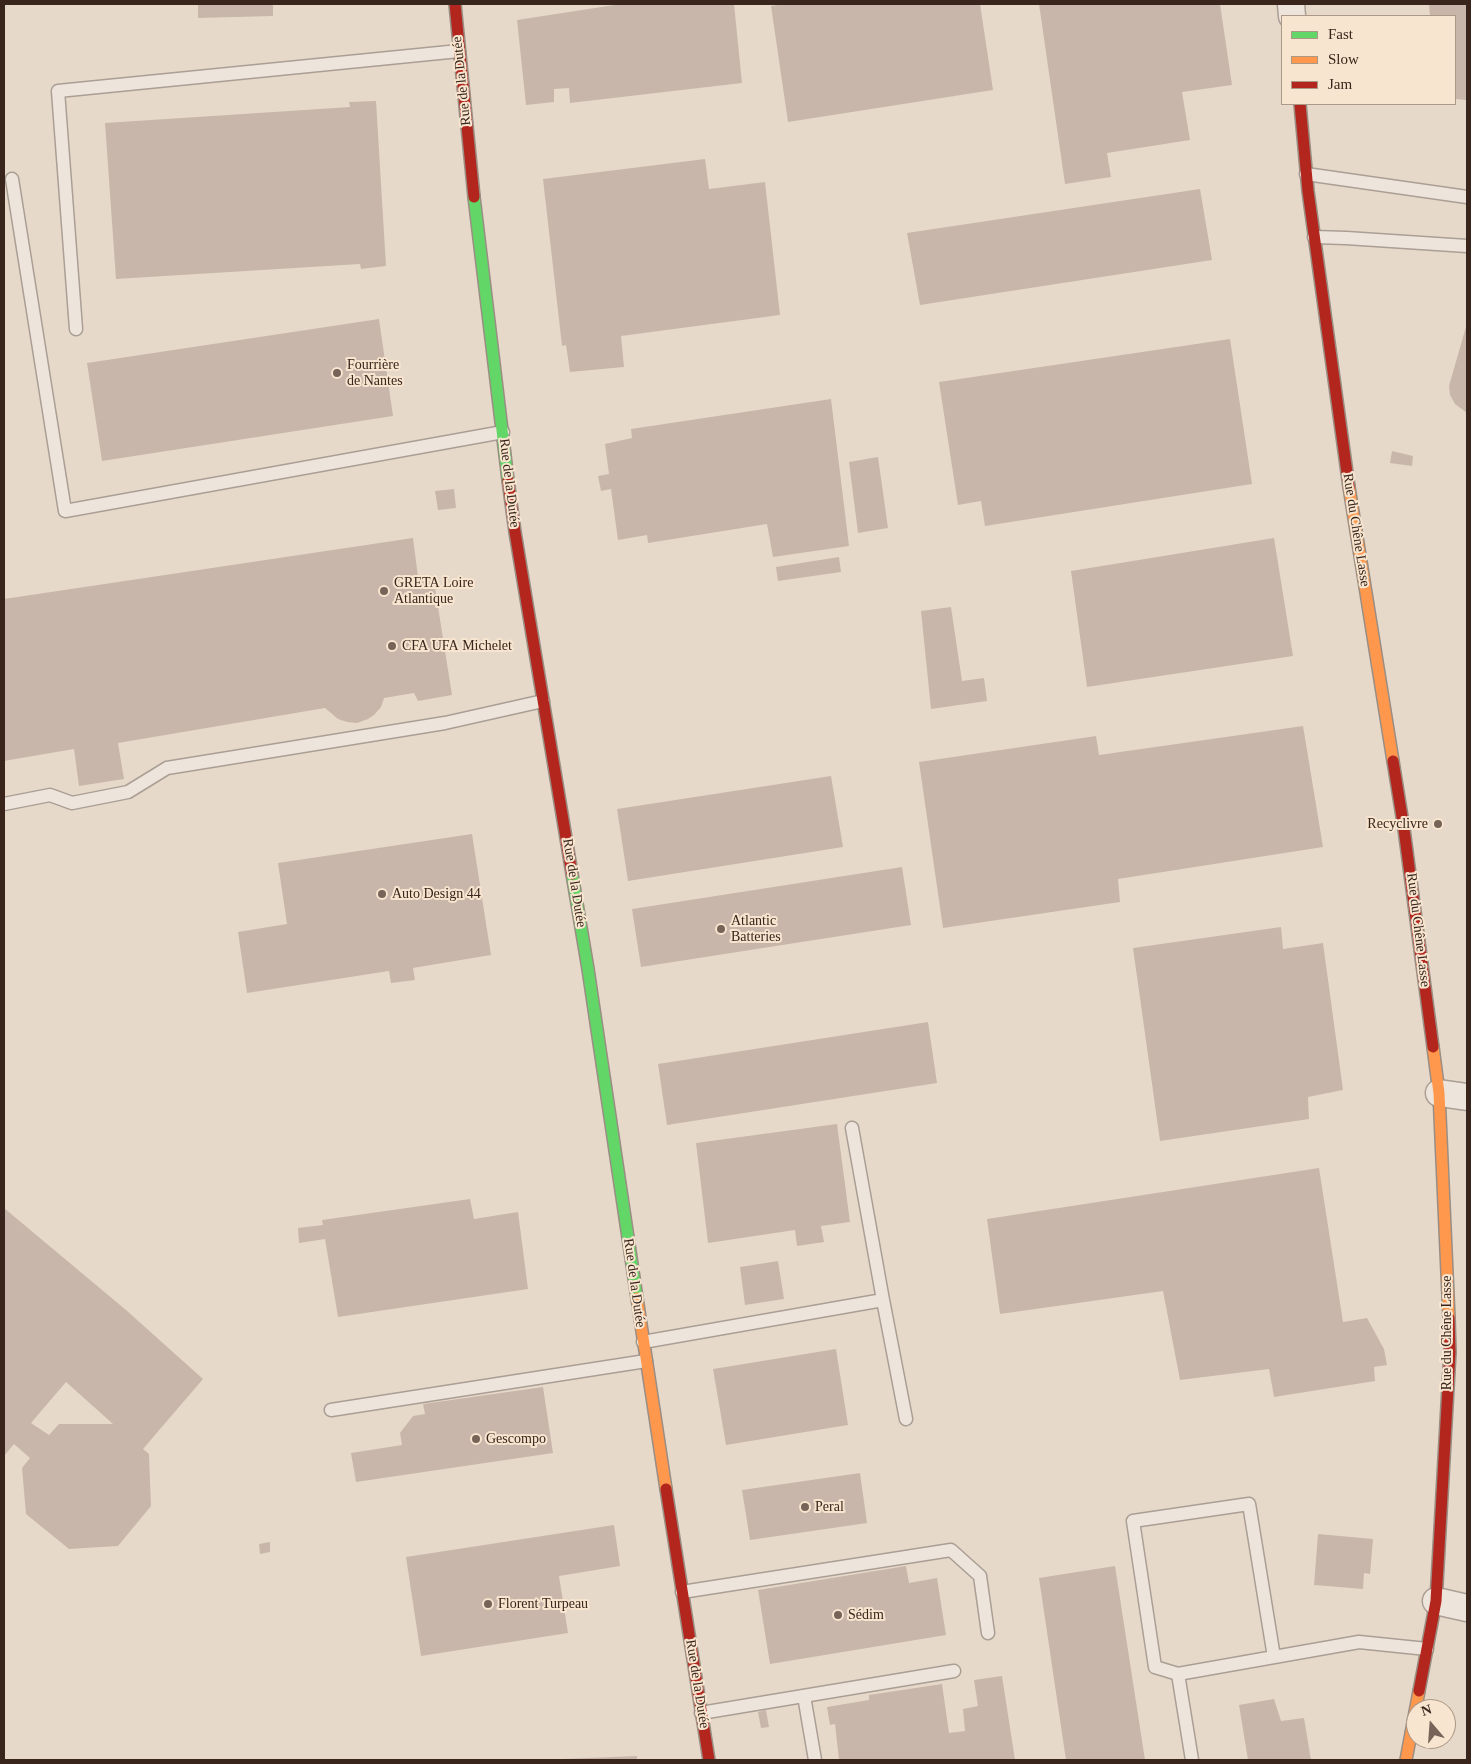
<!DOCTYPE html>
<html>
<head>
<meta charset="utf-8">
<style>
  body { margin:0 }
  #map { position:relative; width:1471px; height:1764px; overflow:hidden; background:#e6d9ca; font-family:Georgia,serif }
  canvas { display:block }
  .frame { position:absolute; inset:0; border:5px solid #39251b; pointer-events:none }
  .legend { position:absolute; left:1281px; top:15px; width:175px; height:90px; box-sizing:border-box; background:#f8e5cf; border:1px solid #ac9887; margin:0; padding:6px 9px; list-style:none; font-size:15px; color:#39251b }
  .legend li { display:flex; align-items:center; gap:10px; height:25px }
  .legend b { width:25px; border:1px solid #ac9887 }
  .north { position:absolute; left:1406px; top:1699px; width:50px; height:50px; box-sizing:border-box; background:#f8e5cf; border:1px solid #ac9887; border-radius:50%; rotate:342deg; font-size:14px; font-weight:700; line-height:20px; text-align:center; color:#39251b }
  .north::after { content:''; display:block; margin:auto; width:18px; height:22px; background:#766458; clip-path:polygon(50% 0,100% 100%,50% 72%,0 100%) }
</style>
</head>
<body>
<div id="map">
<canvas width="1471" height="1764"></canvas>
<div class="frame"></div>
<ul class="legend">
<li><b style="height:6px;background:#63d668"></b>Fast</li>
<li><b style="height:6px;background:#ff974d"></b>Slow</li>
<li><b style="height:6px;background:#b3261e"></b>Jam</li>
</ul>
<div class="north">N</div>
</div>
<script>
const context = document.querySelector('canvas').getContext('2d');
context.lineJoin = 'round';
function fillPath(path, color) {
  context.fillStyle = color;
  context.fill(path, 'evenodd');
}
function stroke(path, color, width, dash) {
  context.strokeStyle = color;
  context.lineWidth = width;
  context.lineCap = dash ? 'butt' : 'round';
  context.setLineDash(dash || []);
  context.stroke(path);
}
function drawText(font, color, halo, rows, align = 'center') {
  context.font = font + ' Georgia,serif';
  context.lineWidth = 4;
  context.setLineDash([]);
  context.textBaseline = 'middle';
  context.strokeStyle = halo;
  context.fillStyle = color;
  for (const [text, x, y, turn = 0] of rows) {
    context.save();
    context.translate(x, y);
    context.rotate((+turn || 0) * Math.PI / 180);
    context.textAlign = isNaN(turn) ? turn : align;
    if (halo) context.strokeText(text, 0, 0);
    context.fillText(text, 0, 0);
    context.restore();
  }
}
fillPath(new Path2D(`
  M198,4H273V16L198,18Z
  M621,4H734L742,83L570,103L569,88L554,89V102L526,105L517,20Z
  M785,4H980L993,90L788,122L771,6Z
  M1039,4H1220L1232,85L1182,92L1190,140L1107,153L1111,177L1065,184Z
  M1429,4H1467V100L1455,99V16H1430Z
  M376,101L386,266L361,269L360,264L116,279L105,123L350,107L349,102Z
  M705,159L709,189L765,182L780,315L621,336L624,367L570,372L566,345L562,346L543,179Z
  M1200,189L1212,260L920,305L907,233Z
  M379,319L393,416L102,461L87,363Z
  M1467,323V413L1455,404L1450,395L1449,386Z
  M1230,339L1252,484L985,526L981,501L958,505L939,382Z
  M831,399L849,546L773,557L767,524L648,543L647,535L618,540L611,489L601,491L598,476L609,474L605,444L632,438L631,429Z
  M1392,451L1413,456L1412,466L1390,463Z
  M878,457L888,528L858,533L849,462Z
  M454,489L456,508L438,510L435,491Z
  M413,538L418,577L433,575L452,695L418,701L414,693L384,698L381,707L374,715L368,719L357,723L347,722L338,719L325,708L118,743L124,779L79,786L74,749L4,761V599Z
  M1274,538L1293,656L1087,687L1071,571Z
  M839,557L841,572L778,581L776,567Z
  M951,607L962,681L984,678L987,701L931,709L921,611Z
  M1303,726L1323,847L1118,879L1120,902L943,928L919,762L1096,736L1099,755Z
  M831,776L843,847L628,881L617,809Z
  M472,834L491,955L413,968L415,980L391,983L389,971L247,993L238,932L287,924L278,863Z
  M902,867L911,925L641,967L632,909Z
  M1281,927L1283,949L1323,943L1343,1090L1308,1097L1309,1119L1160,1141L1133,948Z
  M928,1022L937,1083L667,1125L658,1064Z
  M837,1124L850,1222L821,1226L824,1242L797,1246L795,1230L708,1243L696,1143Z
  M1319,1168L1343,1322L1367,1318L1384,1349L1387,1365L1374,1367L1375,1381L1274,1397L1269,1369L1180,1380L1163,1291L1000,1314L987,1219Z
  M470,1199L474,1219L518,1212L528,1289L338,1317L325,1239L299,1243L298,1228L323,1225L322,1220Z
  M4,1208L126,1310L203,1379L143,1449L149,1454L151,1506L118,1546L69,1549L26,1514L22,1468L30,1458L14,1444L4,1456ZM66,1382L113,1424H59L49,1435L31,1423Z
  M778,1261L784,1299L745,1305L740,1267Z
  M836,1349L848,1425L726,1445L713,1369Z
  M543,1387L553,1453L356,1482L351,1453L402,1445L400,1433L413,1416L425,1414L423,1404Z
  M860,1473L867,1523L750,1540L742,1490Z
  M614,1525L620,1566L559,1576L568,1633L421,1656L406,1557Z
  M1318,1534L1373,1539L1370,1574L1364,1573L1363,1589L1314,1585Z
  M270,1542V1552L260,1554L259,1544Z
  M906,1566L909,1583L937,1578L946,1635L770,1664L758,1590Z
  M1115,1566L1145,1760H1066L1039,1578Z
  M1002,1676L1015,1760H839L835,1724L830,1725L827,1707L869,1700V1695L942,1684L949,1733L965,1731L963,1709L978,1706L974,1680Z
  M1274,1699L1281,1721L1304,1718L1311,1760H1248L1239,1705Z
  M766,1710L769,1727L761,1728L758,1712Z
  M637,1756V1760H563V1759Z`), '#c9b6ab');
const lane = new Path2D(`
  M1306,174L1467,197
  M12,179L65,511L503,432
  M1314,237L1346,238L1467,246
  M76,329L58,91L459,51
  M4,804L50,795L72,803L128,792L167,768L445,723L543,701
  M883,1300L906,1419
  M643,1342L883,1300L852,1128
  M331,1410L646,1361
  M682,1592L951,1550L980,1576L988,1633
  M1178,1674L1155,1667L1133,1521L1249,1504L1274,1657
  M804,1696L815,1760
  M701,1713L954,1671
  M1192,1760L1178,1674L1359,1642L1427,1649`);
const street = new Path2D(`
  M1291,4L1292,16
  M1439,1093L1467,1097
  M1436,1601L1467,1608`);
const fast = new Path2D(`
  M474,197L508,480
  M572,874L588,969L637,1298`);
const slow = new Path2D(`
  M1349,487L1393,761
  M1433,1047L1439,1093L1449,1318
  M637,1298L666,1489
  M1406,1760L1419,1691`);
const jam = new Path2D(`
  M455,4L474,197
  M1300,104L1308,191L1349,487
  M508,480L515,532L572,874
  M1393,761L1404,829L1433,1047
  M666,1489L709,1760
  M1419,1691L1436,1601L1450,1352L1449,1318`);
stroke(lane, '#ab9e94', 15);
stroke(street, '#ab9e94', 29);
stroke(fast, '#9a8e84', 14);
stroke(slow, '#9a8e84', 14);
stroke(jam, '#9a8e84', 14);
stroke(lane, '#ede5dc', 12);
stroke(street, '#ede5dc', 26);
stroke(fast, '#63d668', 11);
stroke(slow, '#ff974d', 11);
stroke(jam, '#b3261e', 11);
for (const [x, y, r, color] of [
  [337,373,5,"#766458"],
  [384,591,5,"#766458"],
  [392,646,5,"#766458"],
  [1438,824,5,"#766458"],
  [382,894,5,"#766458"],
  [721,929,5,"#766458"],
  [476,1439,5,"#766458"],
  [805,1507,5,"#766458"],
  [488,1604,5,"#766458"],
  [838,1615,5,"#766458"]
]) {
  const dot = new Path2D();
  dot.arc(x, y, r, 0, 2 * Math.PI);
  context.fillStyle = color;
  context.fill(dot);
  stroke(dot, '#f8e5cf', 2);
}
drawText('14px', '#39251b', '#f8e5cf', [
  ["Rue de la Dutée",462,81,-96],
  ["Rue de la Dutée",509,483,83],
  ["Rue du Chêne Lasse",1356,530,81],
  ["Rue de la Dutée",574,883,81],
  ["Rue du Chêne Lasse",1418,930,83],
  ["Rue de la Dutée",634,1283,82],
  ["Rue du Chêne Lasse",1447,1333,-90],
  ["Rue de la Dutée",697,1684,81]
]);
drawText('14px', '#39251b', '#f8e5cf', [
  ["Fourrière",347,365],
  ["de Nantes",347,381],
  ["GRETA Loire",394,583],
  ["Atlantique",394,599],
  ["CFA UFA Michelet",402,646],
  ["Recyclivre",1428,824,"right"],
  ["Auto Design 44",392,894],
  ["Atlantic",731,921],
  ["Batteries",731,937],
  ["Gescompo",486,1439],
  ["Peral",815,1507],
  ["Florent Turpeau",498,1604],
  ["Sédim",848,1615]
], 'left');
</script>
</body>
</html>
